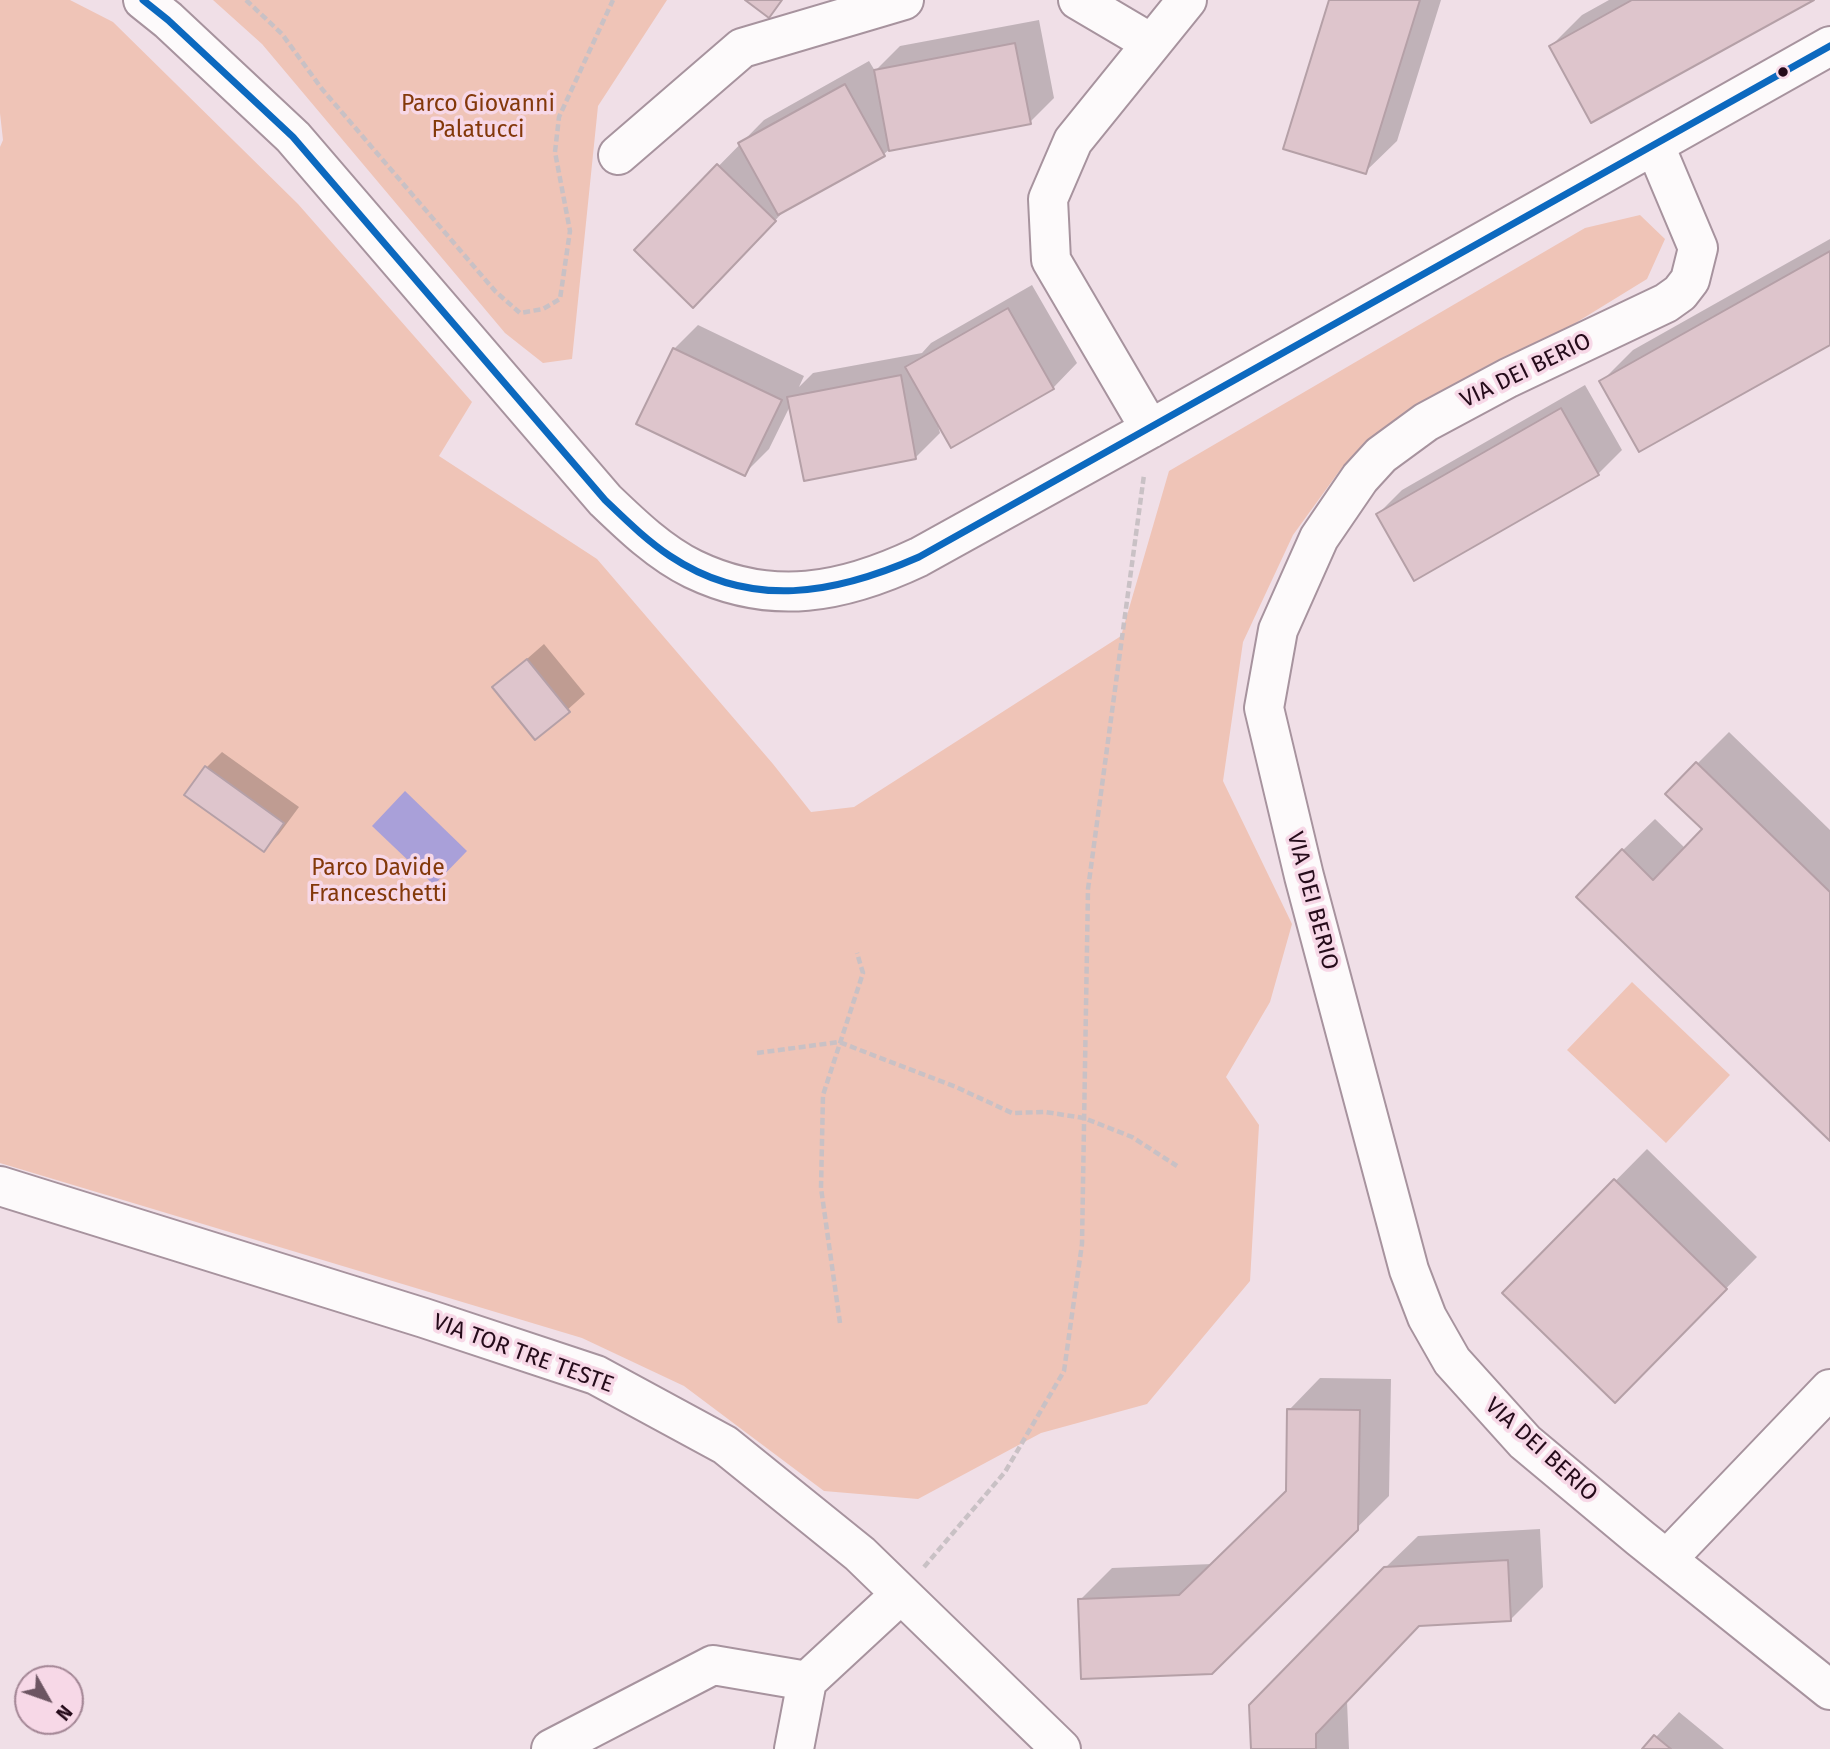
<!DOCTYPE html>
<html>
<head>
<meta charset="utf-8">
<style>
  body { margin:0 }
  #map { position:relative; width:1830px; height:1749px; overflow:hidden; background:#f0dfe7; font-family:"Fira Sans",sans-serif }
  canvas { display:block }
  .north { position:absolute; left:14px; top:1665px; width:70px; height:70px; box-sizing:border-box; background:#f7d8e7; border:2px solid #a38695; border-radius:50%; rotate:130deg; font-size:19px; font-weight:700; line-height:28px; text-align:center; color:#250b1a }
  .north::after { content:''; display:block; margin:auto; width:24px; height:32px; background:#6c5562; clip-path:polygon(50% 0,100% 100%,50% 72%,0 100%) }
</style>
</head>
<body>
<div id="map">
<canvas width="1830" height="1749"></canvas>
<div class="north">N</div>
</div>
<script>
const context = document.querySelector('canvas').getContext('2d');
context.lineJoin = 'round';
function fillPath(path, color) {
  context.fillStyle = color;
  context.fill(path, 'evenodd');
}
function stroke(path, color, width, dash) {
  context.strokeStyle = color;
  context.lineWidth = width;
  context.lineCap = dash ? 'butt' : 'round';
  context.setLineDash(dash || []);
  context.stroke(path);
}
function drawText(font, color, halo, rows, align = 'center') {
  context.font = font + ' "Fira Sans",sans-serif';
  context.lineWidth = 7;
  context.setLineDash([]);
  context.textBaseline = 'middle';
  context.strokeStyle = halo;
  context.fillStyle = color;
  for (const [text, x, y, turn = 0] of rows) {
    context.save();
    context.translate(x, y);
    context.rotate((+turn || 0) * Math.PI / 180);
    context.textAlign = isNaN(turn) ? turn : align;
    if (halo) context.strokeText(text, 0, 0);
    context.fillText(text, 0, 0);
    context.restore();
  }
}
fillPath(new Path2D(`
  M0,0H70L113,22L298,204L472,402L439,456L597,559L773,764L811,812L854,807L1121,636L1169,471L1585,228L1640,215L1665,239L1647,279L1343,466L1293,535L1243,642L1223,781L1292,924L1270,1002L1226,1077L1259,1125L1250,1281L1147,1404L1041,1433L918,1499L824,1491L684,1386L582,1338L0,1163V147L3,140L0,113Z
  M213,0H667L598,106L572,359L543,363L505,333L262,44Z
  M1632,982L1730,1075L1666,1143L1567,1050Z`), '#efc4b7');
fillPath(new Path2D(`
  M405,791L467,851L434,885L372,826Z`), '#a9a0d9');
fillPath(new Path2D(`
  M1331,0H1441L1397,141L1365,172Z
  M1609,0H1810L1551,46L1582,15Z
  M1039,20L1054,98L1030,122L890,149L884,154L787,208L717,281L636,250L764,120L869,61L875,71L900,46Z
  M1830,239V343L1601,382L1633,350Z
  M1032,285L1077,363L1053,388L937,422L940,433L915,458L791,404L769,449L745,473L674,349L698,325L804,376L799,387L813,373L922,353L931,343Z
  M1585,385L1622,450L1598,474L1378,514L1402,490Z
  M544,644L585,694L536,738L495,687Z
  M1729,732L1830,830V1139L1623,850L1655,819L1686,849L1704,829L1697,764Z
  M222,752L299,807L279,834L264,850L206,768Z
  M1647,1149L1757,1257L1615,1401L1505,1293Z
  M1320,1378L1391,1379L1389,1496L1211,1672L1080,1600L1112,1568L1212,1564L1288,1490L1289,1410Z
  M1540,1529L1543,1587L1511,1619L1420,1624L1347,1701L1349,1749H1253L1385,1568L1418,1536Z
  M1679,1712L1724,1749H1645Z`), '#0003');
const building = new Path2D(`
  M745,0H782L769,18Z
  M1329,0H1420L1366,174L1283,149Z
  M1632,0H1814L1591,123L1549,46Z
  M1015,43L1031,124L889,151L874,70Z
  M845,84L885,156L778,215L738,143Z
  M717,164L776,221L693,308L634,250Z
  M1830,251V345L1639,452L1599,381Z
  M1008,308L1054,389L951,448L905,367Z
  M673,348L782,400L745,476L636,424Z
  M901,375L916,459L804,481L787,397Z
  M1561,408L1599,475L1414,581L1376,514Z
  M527,659L570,712L535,740L492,687Z
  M1696,762L1830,892V1141L1576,897L1622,849L1653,880L1702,829L1665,794Z
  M205,766L284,823L264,852L184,795Z
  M1614,1179L1727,1289L1615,1403L1502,1293Z
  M1287,1409L1360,1410L1358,1530L1212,1674L1081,1679L1078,1599L1179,1595L1286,1491Z
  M1508,1560L1511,1621L1419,1626L1316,1734V1749H1251L1249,1705L1384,1567Z
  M1654,1735L1671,1749H1642Z`);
fillPath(building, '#dec5cc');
stroke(building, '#b5a0a7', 2);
const minor = new Path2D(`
  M143,0L168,20L293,137L605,500C631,525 660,553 693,569C772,607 843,593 919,557L1150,429L1830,46
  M1078,0L1151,43
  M1655,146L1698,248L1690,280L1680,293L1666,303L1508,378L1426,422L1381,455L1360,478L1319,538L1278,630L1264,708L1304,876L1409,1270L1427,1317L1452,1361L1525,1442L1640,1538L1830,1690
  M618,155L742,48L904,0
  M1150,429L1051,260L1048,199L1073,141L1187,0
  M0,1186L424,1318L596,1375L725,1445L860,1554L1061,1749
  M1668,1558L1830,1389
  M551,1749L713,1665L807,1681
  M794,1749L807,1681L901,1594`);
stroke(minor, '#a7939e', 42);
stroke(new Path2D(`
  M246,0L282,34L322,89L495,291L520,313L543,309L560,299L570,231L555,152L559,117L613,0
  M757,1053L839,1042L956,1087L1012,1113L1045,1112L1084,1118L1132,1137L1177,1166
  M840,1323L821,1188L823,1095L863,973L857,953
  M924,1567L1005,1472L1064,1371L1082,1244L1088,889L1144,475`), '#c9c1c5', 4.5, [7, 3.5]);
stroke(minor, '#fdfafb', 38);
stroke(new Path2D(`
  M143,0L168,20L293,137L605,500C626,520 646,540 670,556C751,610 835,594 919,557L1830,46`), '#0c69bf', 7);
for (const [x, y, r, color] of [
  [1783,72,6,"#250b1a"]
]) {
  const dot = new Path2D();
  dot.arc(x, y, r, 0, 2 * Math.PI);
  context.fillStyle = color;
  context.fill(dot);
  stroke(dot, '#f7d8e7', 2.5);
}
drawText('23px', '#83380a', '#f7d8e7', [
  ["Parco Giovanni",478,105],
  ["Palatucci",478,131],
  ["Parco Davide",378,869],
  ["Franceschetti",378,895]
]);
drawText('23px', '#250b1a', '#f7d8e7', [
  ["VIA DEI BERIO",1526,371,-26],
  ["VIA DEI BERIO",1312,901,75],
  ["VIA TOR TRE TESTE",523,1354,20],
  ["VIA DEI BERIO",1541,1450,42]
]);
</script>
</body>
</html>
